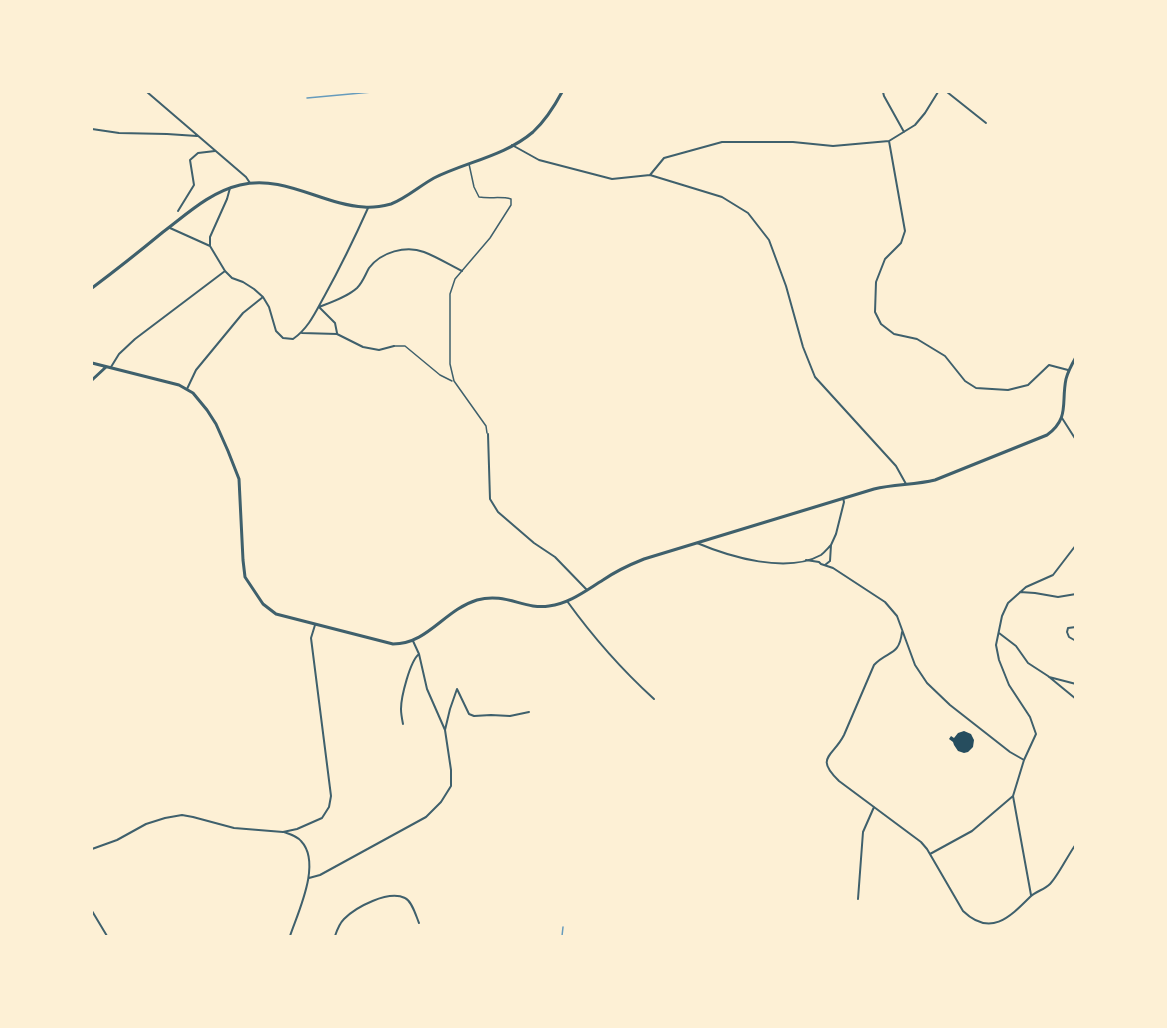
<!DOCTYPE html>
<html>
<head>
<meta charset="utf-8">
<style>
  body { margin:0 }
  #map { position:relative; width:1167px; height:1028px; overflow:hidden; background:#fdf0d5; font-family:Figtree,sans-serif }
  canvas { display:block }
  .frame { position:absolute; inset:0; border:93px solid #fdf0d5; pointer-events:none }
</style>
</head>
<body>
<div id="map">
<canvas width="1167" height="1028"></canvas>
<div class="frame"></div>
</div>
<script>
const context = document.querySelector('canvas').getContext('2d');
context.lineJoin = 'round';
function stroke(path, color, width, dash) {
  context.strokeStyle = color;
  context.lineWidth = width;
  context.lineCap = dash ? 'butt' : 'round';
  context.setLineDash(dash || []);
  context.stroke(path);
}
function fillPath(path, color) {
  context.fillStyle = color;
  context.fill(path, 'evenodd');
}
stroke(new Path2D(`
  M307,98L372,92
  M562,936L563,927`), '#669bbc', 1.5);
fillPath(new Path2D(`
  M964,731L971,734L974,740L973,747L968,752L964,753L958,751L954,745L953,742L949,739L951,736L954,738L958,733Z`), '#264d5e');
stroke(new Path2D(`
  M469,164L474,187L479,197C490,199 501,196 511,199V205L490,238L455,279L450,294V364L454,381L486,426L487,433
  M394,346H405L440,375L452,381`), '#3f606c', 1.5);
stroke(new Path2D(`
  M147,92L246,177L250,183
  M883,92L884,96L904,132
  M947,92L986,123
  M92,129L119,133L167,134L197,136
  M889,141L905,231L901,243L885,259L876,282L875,312L881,324L894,334L917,339L945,356L965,381L976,388L1008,390L1028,385L1049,365L1068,370
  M512,145L539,160L612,179L650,175L722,197L748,213L769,240L786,286L803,347L815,377L896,466L906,484
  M650,175L664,158L722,142H793L833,146L889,141L915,125L925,113L938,92H939
  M230,188L227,199L210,237V246L225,271L232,278L243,282L254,289L263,297L269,307L276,331L283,338L293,339C309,328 316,311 325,295C341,266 355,237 368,208
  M178,211L194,185L190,160L198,153L215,151
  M170,228L210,246
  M319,307C332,302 347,297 357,288C363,282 365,275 369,268C381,252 406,245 424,252C437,257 450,265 462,271
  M319,307L335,323L337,333
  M302,333L337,334L363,347L379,350L394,346
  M111,367L119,354L135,339L225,271
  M187,389L196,370L243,313L263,297
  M1062,418L1076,440
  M488,434L490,499L498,512L534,543L555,557L587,590
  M697,543C730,557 787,574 821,555C825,552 828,548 831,545
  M806,560L819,562L821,564L833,568L885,602L897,616L915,665L927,683L950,705L1010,752L1024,760
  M825,565L830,561L831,545L836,534L844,502L843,498
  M1020,592L1035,593L1058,597L1076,594
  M567,601C593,637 621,669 654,699
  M1076,627L1068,628L1067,632L1069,637L1076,641
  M902,632C899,657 888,650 874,665L844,735C833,757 814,757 839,781L921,842L927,849L963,911C990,937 1009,918 1030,897C1036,891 1044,890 1050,884C1058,876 1068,855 1076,844
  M999,633L1016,646L1028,663L1048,676L1076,699
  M1049,677L1076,684
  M403,724C402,719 401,714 401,709C401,697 410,661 419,654
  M445,730L450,709L457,689L469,714L474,716L491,715L510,716L529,712
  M284,832C290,834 297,836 301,841C322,863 298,912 290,936
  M92,849L117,840L146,824L165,818L182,815L193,817L234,828L283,832L297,829L322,818L329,807L331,796L311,638L315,625
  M930,854L972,831L1013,796
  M309,878L320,875L426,817L441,802L451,786V770L445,730L427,689L419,654L413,641
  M1031,895L1013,796L1024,760L1036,734L1030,717L1009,685L999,660L996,645L1002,616L1008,603L1026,587L1053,575L1076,545
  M858,899L863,832L874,807
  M92,911L107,936
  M335,936C337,930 339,924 344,919C356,907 388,890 405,898C412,901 416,916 419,923`), '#3f606c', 2);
stroke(new Path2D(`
  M92,288C116,270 140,251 163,232C187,214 210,192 240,185C283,174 323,205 364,207C373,208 383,206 391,204C405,199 421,185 434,178C466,162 505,156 533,132C546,120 554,107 562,92
  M92,363L179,385L193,393L207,410L216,424L228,451L239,479L243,560L245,577L263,604L276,614L393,644C428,644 444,610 477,600C506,592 524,610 549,606C570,603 585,591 603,580C616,571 629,565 644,559L874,489C894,484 915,485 935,480L1047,435C1070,418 1061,403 1066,379C1068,371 1072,364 1076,357
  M92,380L106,367`), '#3f606c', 3);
</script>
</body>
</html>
